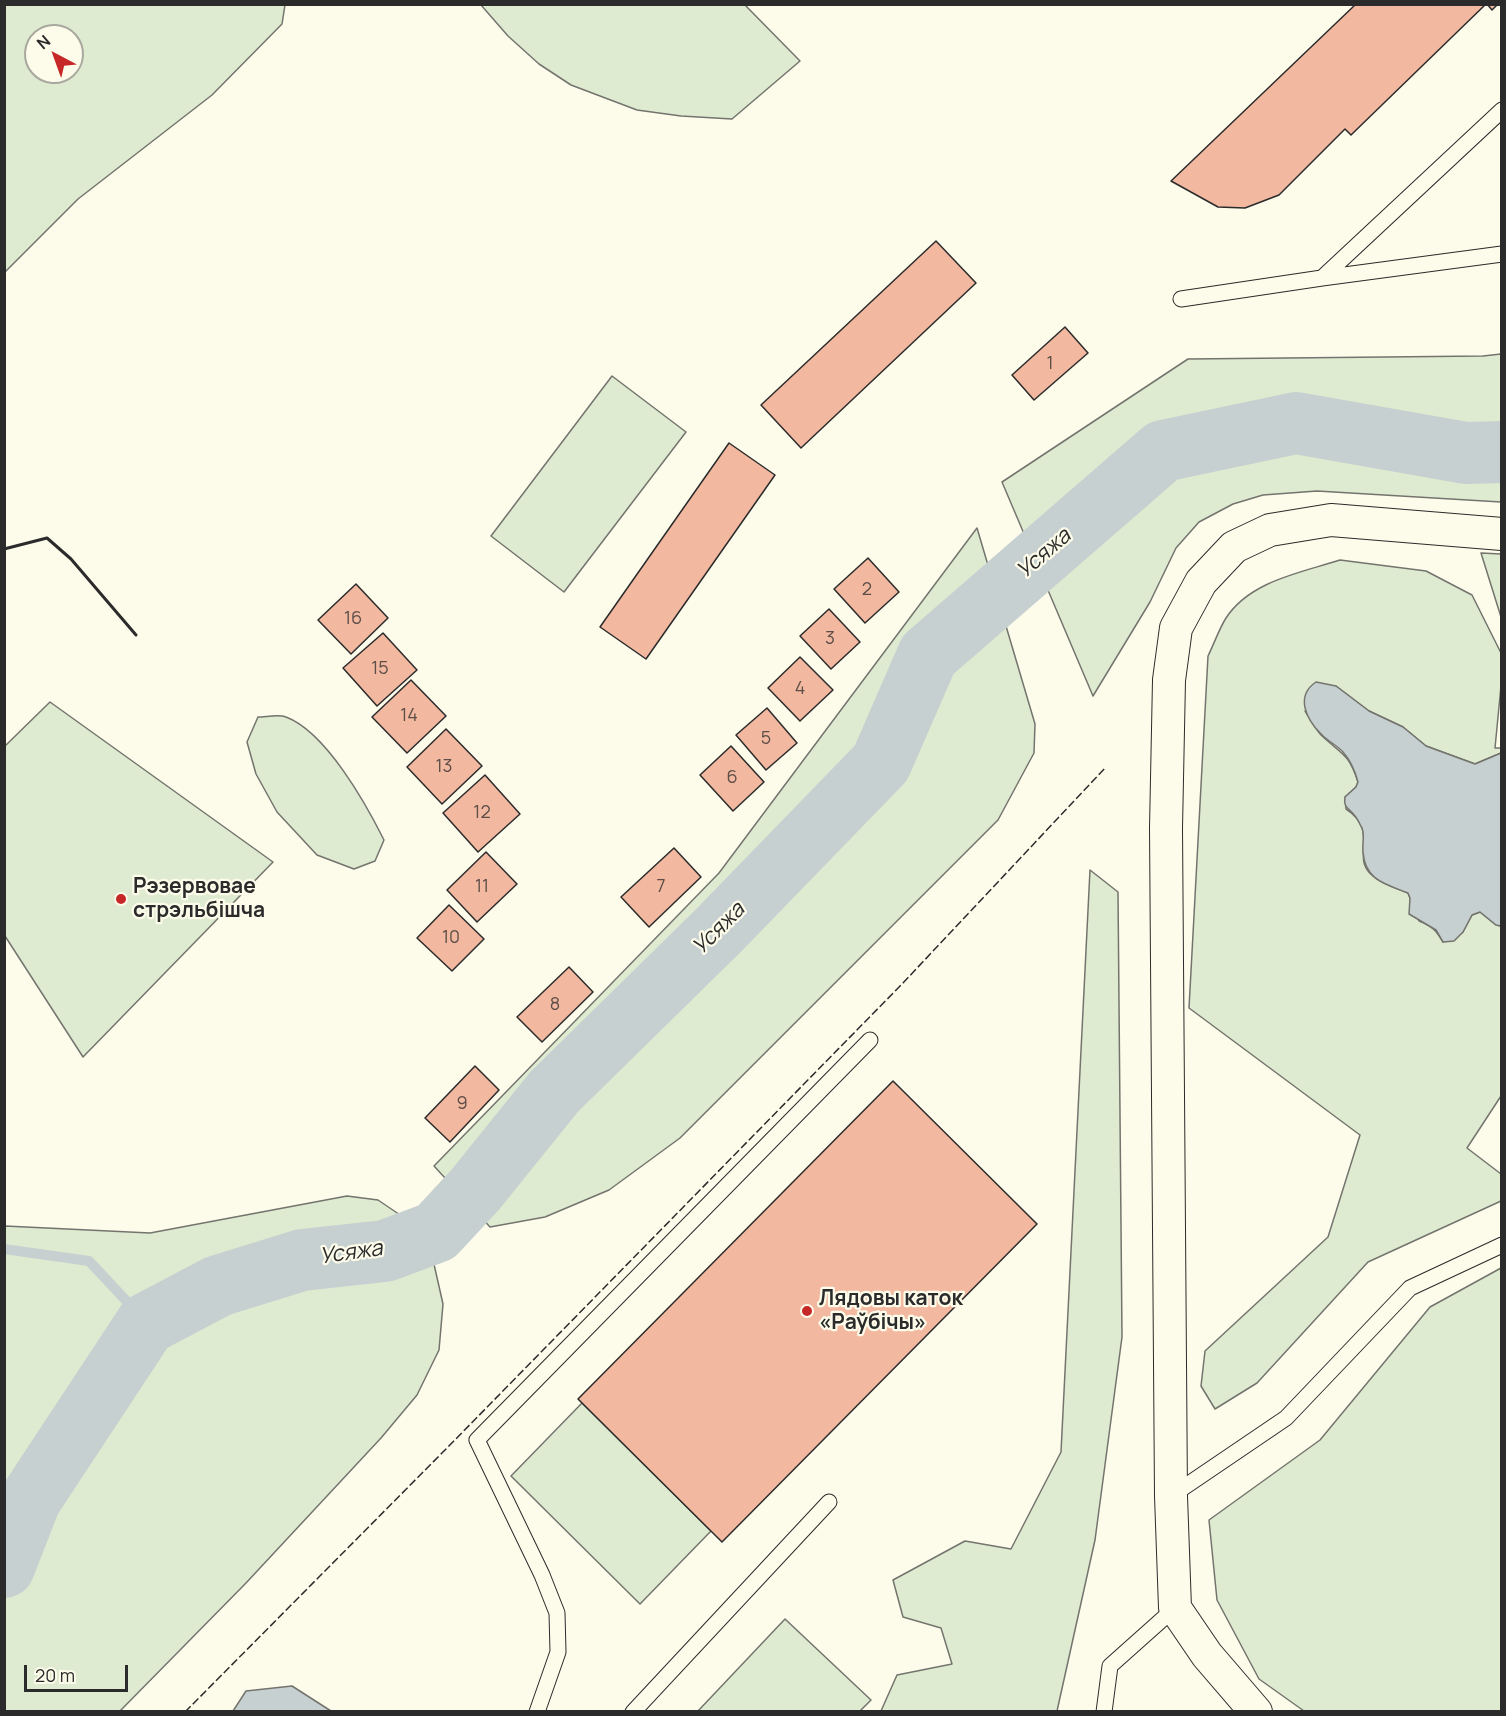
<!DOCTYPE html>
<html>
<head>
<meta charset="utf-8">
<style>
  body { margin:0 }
  #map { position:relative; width:1506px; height:1716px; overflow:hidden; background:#fdfbea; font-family:Manrope,sans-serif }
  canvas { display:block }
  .frame { position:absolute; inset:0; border:6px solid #2b2b2b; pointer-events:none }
  .north { position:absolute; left:24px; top:24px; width:60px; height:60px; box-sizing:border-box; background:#fdfbea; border:2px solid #a9a89e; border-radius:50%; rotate:319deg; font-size:16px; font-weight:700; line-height:24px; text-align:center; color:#2b2b2b }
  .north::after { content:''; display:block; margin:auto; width:21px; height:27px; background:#c62828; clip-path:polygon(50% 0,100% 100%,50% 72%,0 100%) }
  .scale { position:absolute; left:24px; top:1665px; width:104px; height:27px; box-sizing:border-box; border:3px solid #2b2b2b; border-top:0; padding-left:8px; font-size:18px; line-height:21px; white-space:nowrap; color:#2b2b2b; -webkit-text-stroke:4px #fdfbea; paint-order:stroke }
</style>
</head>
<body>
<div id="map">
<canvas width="1506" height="1716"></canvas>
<div class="frame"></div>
<div class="north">N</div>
<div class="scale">20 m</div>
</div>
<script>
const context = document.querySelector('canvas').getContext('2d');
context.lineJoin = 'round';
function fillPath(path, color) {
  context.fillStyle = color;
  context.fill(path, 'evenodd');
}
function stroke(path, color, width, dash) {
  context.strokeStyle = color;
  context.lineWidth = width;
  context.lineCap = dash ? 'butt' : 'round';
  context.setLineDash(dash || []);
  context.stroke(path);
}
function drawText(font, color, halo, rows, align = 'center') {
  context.font = font + ' Manrope,sans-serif';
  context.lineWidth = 4.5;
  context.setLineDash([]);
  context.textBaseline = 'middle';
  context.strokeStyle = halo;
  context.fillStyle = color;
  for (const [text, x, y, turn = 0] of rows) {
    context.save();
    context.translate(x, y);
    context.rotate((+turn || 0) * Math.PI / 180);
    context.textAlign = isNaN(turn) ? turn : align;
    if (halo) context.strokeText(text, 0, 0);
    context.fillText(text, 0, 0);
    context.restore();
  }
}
const green = new Path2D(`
  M5,4H285V5L282,24L212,95L78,199L5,272ZM36,36H72V72H36Z
  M481,5H745L800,61L732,119L681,116L637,110L571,85L539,64L508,36Z
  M1501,354V502L1317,491L1263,495L1233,504L1199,522L1176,548L1150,602L1093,696L1002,482L1188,359L1483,356Z
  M612,376L686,432L564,592L491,536Z
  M977,528L1035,724L1034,753L998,820L680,1138L609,1190L545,1217L490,1227L434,1166L719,873Z
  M1481,553L1501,554V617Z
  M1340,560L1426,571L1472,595L1501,653V686L1495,748H1501V753L1475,764L1426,746L1403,727L1369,711L1336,686L1305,711C1310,719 1315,728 1321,735C1341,754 1349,753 1358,782L1356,787L1345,797L1346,809C1354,814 1361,822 1363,831C1367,850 1355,865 1377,879C1386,885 1398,889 1408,893L1419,921C1432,926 1436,930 1443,942L1463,932L1472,915L1480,912L1496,925L1501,926V1096L1467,1148L1501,1174V1201L1368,1262L1257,1383L1215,1409L1201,1386L1205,1351L1328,1237L1360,1135L1189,1008L1208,656C1214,644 1219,629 1226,618C1250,581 1300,573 1340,560Z
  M50,702L273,862L83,1057L5,936V746Z
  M258,717C266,717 279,714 286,717C326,732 366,804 384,840L375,861L354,869L317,855L277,812L256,774L247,742Z
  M1090,870L1118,892L1122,1337L1095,1540L1057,1711H881L897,1675L952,1664L941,1628L903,1617L893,1580L965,1541L1011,1549L1061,1452Z
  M347,1196L378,1200L409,1221L431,1251L443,1304L439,1350L417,1395L381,1438L246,1583L120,1711H5V1226L150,1233Z
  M1501,1268V1711H1304L1259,1679L1217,1600L1209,1520L1320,1440L1430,1307Z
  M582,1403L711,1531L640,1604L511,1476Z
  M785,1619L871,1700L860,1711H698Z`);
fillPath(green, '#deebd1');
stroke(green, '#74746e', 1.5);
const water = new Path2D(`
  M1316,682L1336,686L1369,711L1403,727L1426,746L1475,764L1501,753V926L1496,925L1480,912L1472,915L1463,932L1454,941L1443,942L1436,930L1409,914L1410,898L1408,893C1385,884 1365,880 1363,852C1362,844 1365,836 1362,828C1360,825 1358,819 1355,816C1349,808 1343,808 1345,797L1356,787L1358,782C1355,771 1351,761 1343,752C1337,745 1327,741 1321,734C1306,719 1295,696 1316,682Z
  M292,1686L331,1711H233L246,1691Z`);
fillPath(water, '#c7d0d0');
stroke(water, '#74746e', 1.5);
stroke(new Path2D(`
  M4,1249L89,1261L133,1308L146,1324`), '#c7d0d0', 10);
stroke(new Path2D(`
  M4,1567L30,1500L146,1324L218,1286L302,1260L385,1251L436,1232L475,1190L554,1092L719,930L881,763L928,655L1163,451L1296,423L1466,453L1502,452`), '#c7d0d0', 62);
const building = new Path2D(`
  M1356,4H1486L1351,135L1345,129L1279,195L1245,208L1218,207L1171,181Z
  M1487,4H1498L1492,10Z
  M936,241L976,283L801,448L761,405Z
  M1065,327L1088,353L1034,400L1012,375Z
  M729,443L775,475L646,659L600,627Z
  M868,558L899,592L865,623L834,589Z
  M356,584L388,618L351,654L318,620Z
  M829,609L860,642L831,669L800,636Z
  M383,633L417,670L377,706L343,668Z
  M800,657L833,690L800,721L768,688Z
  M411,680L446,716L407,753L372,717Z
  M767,708L797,743L766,770L736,735Z
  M446,729L482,766L442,804L407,767Z
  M731,746L764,782L733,811L700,775Z
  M485,775L520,814L478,852L443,813Z
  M674,848L701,877L649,927L621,897Z
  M486,852L517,884L477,922L447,890Z
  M449,905L484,939L452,971L417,938Z
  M569,967L593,992L542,1042L517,1017Z
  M475,1066L499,1090L450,1142L425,1118Z
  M893,1081L1037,1224L722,1542L578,1399Z`);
fillPath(building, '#f2b8a0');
stroke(building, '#2b2b2b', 1.5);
const service = new Path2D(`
  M1322,278L1502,254
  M1181,299L1322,278L1502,110
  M1171,1496L1286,1418L1410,1288L1502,1245
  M537,1712L558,1652L557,1613L542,1575L477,1440L870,1040
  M633,1712L829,1502
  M1104,1712L1110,1666L1175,1608`);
const minor = new Path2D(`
  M1256,1712L1207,1655L1175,1608L1171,1496L1166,828L1169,680L1176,628L1201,582L1234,547L1270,530L1331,520L1502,534`);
stroke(service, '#2b2b2b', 17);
stroke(minor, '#2b2b2b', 34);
stroke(service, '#fdfbea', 15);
stroke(minor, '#fdfbea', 32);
stroke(new Path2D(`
  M185,1712L446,1449L903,983L1106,767`), '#2b2b2b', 1.5, [8, 3]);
stroke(new Path2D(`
  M4,549L47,538L71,559L136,635`), '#2b2b2b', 3);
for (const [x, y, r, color] of [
  [121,899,6,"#c62828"],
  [807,1311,6,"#c62828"]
]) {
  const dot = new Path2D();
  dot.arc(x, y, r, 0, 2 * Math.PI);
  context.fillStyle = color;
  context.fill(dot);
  stroke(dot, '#fdfbea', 2);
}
drawText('18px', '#5d4e48', null, [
  ["1",1050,364],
  ["2",867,590],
  ["16",353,619],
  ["3",830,639],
  ["15",380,669],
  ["4",800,689],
  ["14",409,716],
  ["5",766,739],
  ["13",444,767],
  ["6",732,778],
  ["12",482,813],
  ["11",482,887],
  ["7",661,887],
  ["10",451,938],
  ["8",555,1005],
  ["9",462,1104]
]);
drawText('bold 21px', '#2b2b2b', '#fdfbea', [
  ["Рэзервовае",133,887],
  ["стрэльбішча",133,911],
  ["Лядовы каток",819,1299],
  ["«Раўбічы»",819,1323]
], 'left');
drawText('italic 22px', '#2b2b2b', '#fdfbea', [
  ["Усяжа",1044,554,-41],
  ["Усяжа",719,929,-45],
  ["Усяжа",351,1253,-8]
]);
</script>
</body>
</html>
